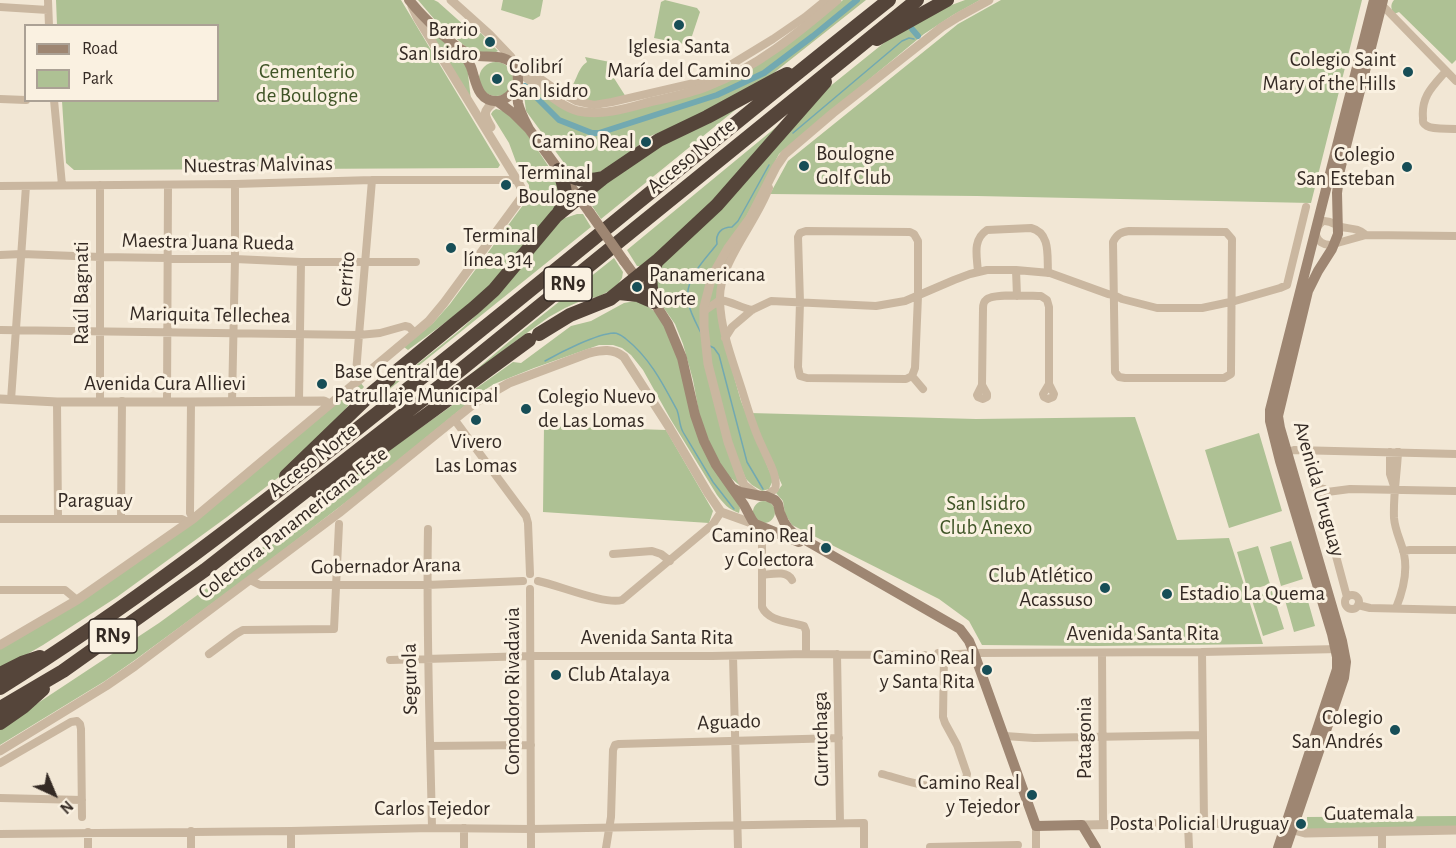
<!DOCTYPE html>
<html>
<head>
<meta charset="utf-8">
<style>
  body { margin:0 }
  #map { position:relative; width:1456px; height:848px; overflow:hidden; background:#f2e7d5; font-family:"Alegreya Sans",sans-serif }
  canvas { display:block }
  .legend { position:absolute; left:24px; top:24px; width:195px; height:78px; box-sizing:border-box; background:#faf1e1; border:2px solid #aba195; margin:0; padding:8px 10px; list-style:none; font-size:18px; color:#342a24 }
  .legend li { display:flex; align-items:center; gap:12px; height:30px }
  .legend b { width:30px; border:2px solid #aba195 }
  .north { position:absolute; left:24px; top:764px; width:60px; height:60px; -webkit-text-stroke:4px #faf1e1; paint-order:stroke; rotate:136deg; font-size:16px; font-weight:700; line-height:24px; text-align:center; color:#342a24 }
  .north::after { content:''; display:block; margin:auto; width:21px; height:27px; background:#342a24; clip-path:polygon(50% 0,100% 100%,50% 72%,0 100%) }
</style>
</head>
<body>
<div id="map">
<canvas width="1456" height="848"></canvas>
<ul class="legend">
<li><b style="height:8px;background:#9e8672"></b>Road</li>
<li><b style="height:16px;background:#aec194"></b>Park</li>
</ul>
<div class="north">N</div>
</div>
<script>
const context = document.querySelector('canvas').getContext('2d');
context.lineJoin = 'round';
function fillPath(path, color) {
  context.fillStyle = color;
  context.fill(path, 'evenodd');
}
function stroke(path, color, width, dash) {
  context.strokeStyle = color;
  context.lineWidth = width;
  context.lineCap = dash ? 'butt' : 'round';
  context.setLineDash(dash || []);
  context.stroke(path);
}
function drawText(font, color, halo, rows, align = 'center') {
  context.font = font + ' "Alegreya Sans",sans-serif';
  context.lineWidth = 6;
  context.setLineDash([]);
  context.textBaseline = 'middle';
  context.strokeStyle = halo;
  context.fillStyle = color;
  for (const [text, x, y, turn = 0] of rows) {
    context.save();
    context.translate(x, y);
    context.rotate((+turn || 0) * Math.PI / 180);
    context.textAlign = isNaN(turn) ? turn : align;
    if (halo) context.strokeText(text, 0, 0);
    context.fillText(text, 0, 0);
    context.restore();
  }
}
fillPath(new Path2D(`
  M56,0H401L500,165L498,168L74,170L66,163L62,101L218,100V26L57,25Z
  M418,0H434L438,2L475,35L481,33L498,51L496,52H480L467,48L435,20Z
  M503,0H543L540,16L533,20L501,10Z
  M665,0L697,8L700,12L689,45L654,38L661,2Z
  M843,0H866L761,83L690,120L648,137L626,156L596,174H582L567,167L526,111L523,87L527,83L577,113L681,98L803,33Z
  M965,0H980L953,15L924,34L779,154L745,219L712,273L702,328L744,489L732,479L730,478L719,462L708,441L700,418L693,380L683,344L675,324L661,304L653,283L658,267L818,96L895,34L933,12Z
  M1001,0H1362L1311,203L977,196L770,194L788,161L958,24Z
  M1394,0H1456V60L1452,64L1399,12L1394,14C1391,9 1390,5 1394,0Z
  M431,32H434L457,51L467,65L471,100L430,34Z
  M585,57L615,63L612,75L626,97L585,103L566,93C577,85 576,69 587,62Z
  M479 79a17 17 0 1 1 34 0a17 17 0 1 1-34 0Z
  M750,98L601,219L592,206L593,191L653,149Z
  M496,109L504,111L521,125L555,176L559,191L555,209L503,274L461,311L408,350L404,347L433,323L450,304L529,197V185L519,170L509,143L491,114L493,111Z
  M792,114L712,205L646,266H637L627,250Z
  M577,214H583L591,227L376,400L374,399L460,330L497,296L559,220Z
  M738,240L719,280L717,300L729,359L741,401L773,480L769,489L762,491L752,485L746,479L730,442L710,363L706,306L714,278Z
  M614,258L623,272L622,278L618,284L609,291L598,297L585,299L565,308L549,317L513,343L411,425L511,340Z
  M635,301L643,304L659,314L675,345L693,418L740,508L739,513C728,509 724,504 717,495L671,420L643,370L631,355L622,348L613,345H599L534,368L494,384L483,391L363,489L252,574L135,660L105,681L0,745V728L159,623L258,551L342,484L513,362L521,363L571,326L591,321L624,303Z
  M360,382L364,387L350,403L339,418L297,463L227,517L117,597L43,645L0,670V648L106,583Z
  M750,413L976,419L1135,417L1177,540L1229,538L1263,644L1096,646L982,645L969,621L939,599L792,525L785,514L783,501L776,493L782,485Z
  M544,426L666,430L713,511L709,523L543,512Z
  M1259,433L1282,511L1229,528L1205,450Z
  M753 512a11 11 0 1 1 22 0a11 11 0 1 1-22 0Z
  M1291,541L1303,579L1281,586L1270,547Z
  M1258,546L1270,584L1248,591L1237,552Z
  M1304,587L1315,626L1294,632L1283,593Z
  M1272,591L1284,629L1263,636L1251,597Z
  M1456,816V830H1307V817Z`), '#aec194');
stroke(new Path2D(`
  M793,133L902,41L909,38L914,39
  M701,333C696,323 690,312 688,302C684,279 704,261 717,244C715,233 722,227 732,227L738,221L769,165
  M710,346L714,348L719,355L747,462L763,489
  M545,361C561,352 596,334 614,333C619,333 622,336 626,339C650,358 663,384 677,410C680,418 679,425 683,432L713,482L734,509`), '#72a9b1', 1.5);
stroke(new Path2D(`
  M912,29L918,36
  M525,86L559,120L592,133H599L717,95L764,73L813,36L857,0`), '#72a9b1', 6);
stroke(new Path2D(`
  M48,0L49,26
  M1382,5L1456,81
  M0,7L48,10
  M511,58L561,93L576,101L594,105L612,102L694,83L714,75L773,39L805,17L826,0
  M1446,71C1433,86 1421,96 1423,118C1423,122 1422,123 1427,126C1434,130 1448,128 1456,129
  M0,99L26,100
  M54,100L62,185
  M0,186L235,184L372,180H517
  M1323,221C1332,220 1334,225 1341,227C1351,229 1358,228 1366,235L1330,245C1315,244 1311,230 1323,221Z
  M806,231L910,232L914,234L918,241V296L915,368L912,376L906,379L807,378L800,376L798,367L800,302L798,237L800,233Z
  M1129,231L1226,232L1232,239L1231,371V374L1224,378H1125L1119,377L1115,372L1113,242C1117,234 1121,232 1129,231Z
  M1366,235L1456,236
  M0,255L22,254L101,257L235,259L301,262H416
  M1016,270L1017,296
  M978,272C977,256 972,240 987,230L1031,228C1051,233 1047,256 1048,273
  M704,311L720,300C731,301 741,308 752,310
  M0,330L359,335L380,333L405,326L409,327L415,333
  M725,338L732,327L752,310L771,301L876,306L905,301L954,280L970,274L987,270H1016L1050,273L1108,294L1114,295L1122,299L1157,308H1202L1235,301L1280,288L1287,285L1306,207
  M912,376L923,389
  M358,380L356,373L359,335L372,180
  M982,385L987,394V397L983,399L978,397L977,395L982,385L983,309C983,306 983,302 986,300C992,293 1031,296 1041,296L1047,300L1049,307V384L1054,394L1053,397L1048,399L1044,397L1043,394L1049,384
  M11,400L26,186
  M100,401V185
  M299,401L301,262
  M57,402L58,519
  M167,402L168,185
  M191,402L190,513L193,519
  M232,402L235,259V184
  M454,419L526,516L528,523L530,574
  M1390,452V474L1394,486
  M1284,453L1294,450L1456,454
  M1316.5 494a5.5 5.5 0 1 1 11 0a5.5 5.5 0 1 1-11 0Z
  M1327,492L1350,489L1456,491
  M766,496L775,489C779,477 767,458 762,446C753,428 748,409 742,390C733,361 721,332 720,301C718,264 756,224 769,188
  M1321,500L1347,597
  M0,519H182L188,522
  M121,519L122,401
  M762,527V607C769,622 789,621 804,626L806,631V654
  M428,529C426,629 430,728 432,828
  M1403,551L1410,550H1456
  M613,554L652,551L661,554L670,561
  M762,575C772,574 787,570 792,580
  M250,580L260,585H427L523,581
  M538,581C558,585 605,605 622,600L713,524L721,512
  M530,589L531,848
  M0,590H65L77,600
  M1345 602a7 7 0 1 1 14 0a7 7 0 1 1-14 0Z
  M1358,605L1370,608L1456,610
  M1396,608C1403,591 1408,573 1404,554C1401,541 1395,531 1394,518C1393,496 1397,474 1398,452
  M1202,652L1204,823
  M938,653L944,655L974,653L1202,652L1339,649
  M1102,653L1103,824
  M209,654L236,634L243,630L334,629L339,524
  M837,654L840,823
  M733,656L738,848
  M390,660L531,656H712L806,654L925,655L928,657H939L942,654
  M1005,736L1034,738L1202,735
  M430,746L531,745
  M0,763L71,722L77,721L80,724L81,729L82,817
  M882,774C905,780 947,797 966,779L967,774L957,745L945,723L943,717L944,655
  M0,798L82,800
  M1188,824L1189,848
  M1036,826V848
  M291,831V848
  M1382,831V848
  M88,832V848
  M0,834L291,831L432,828L531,829L864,823V848
  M930,847L1018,845
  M191,848V831
  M464,848V828
  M606,848L611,817L613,750L615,745L619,744L839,738`), '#cab7a0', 8);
stroke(new Path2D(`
  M451,0L489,34L511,57L510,61
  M517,72C538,83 556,105 578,111C600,116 625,109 646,103C667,98 688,94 708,86C756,68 798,33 837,0
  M491,127C483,113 483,111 495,101
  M0,399L57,402H191L324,401L330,404
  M756,494L744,485L741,478L728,442L708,364L704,327V307L712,276L728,248L750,218L776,167L785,154L833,113L942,27L958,17L989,0
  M0,645L77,600L193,519L415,333L429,321L444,303L522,197L523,191L517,180L418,19L412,6
  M0,751L106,686L135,666L339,513L476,402L509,383L589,353C602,350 613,348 624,357L669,427L708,493L721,512L757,525
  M1082,825L1204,823L1275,825L1305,833L1456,830`), '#cab7a0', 9);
stroke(new Path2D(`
  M409,0C421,15 454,49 472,55C486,59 506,52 515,67C521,77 516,92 518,103C520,112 525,121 529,129
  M460,50C464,55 468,60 471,67C476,81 477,103 499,101C508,99 513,93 517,86
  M497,101L513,113L529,129L590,213
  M624,261L654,302L668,324L682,358L695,415L704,441L716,465L744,505L752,520L755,524L799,542
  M732,488L740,492L761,496H766L775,500L778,504L780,513L784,522L788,528L793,533L960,629L969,641L974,653L1036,826L1082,825L1096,848
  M1278,848L1337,669V657L1332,634L1280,461L1270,421V410L1374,0
  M1286,848L1344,678L1346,662L1342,641L1280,428L1278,416L1308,291L1318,271L1332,249L1338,234L1337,193L1340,170L1383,0`), '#9e8672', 10);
stroke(new Path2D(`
  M877,39L947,0
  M559,170C574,180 586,182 603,178
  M558,214C569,197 565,188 559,170
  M619,293L638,295L654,302
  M654,302C650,287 648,277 656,263
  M539,334L570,315L610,299L657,261L717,205L825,82
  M397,371L474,308L494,290L556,216L603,178L659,140L707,117L779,78L787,74
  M286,476L372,393L389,379
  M316,491L335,482L529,340
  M0,674L22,663L40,657
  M0,688C127,609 244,518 361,426C539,286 712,140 889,0
  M0,708L63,671L205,570L458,372L917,0
  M0,723L23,707L43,689`), '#55453a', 14);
stroke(new Path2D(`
  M590,213L624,261`), '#9e8672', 10);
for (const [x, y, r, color] of [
  [679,25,6,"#174e57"],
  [490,42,6,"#174e57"],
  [1408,72,6,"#174e57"],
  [497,79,6,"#174e57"],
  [646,142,6,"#174e57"],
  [804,166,6,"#174e57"],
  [1407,167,6,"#174e57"],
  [506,185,6,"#174e57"],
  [451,248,6,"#174e57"],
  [637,287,6,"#174e57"],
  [322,384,6,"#174e57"],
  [526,409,6,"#174e57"],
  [476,420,6,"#174e57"],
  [826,548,6,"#174e57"],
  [1105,588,6,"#174e57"],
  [1167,594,6,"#174e57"],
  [987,670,6,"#174e57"],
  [556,675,6,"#174e57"],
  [1395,730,6,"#174e57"],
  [1032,795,6,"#174e57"],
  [1301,824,6,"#174e57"]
]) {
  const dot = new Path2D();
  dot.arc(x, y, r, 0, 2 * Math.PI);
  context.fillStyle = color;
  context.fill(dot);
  stroke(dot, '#faf1e1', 2);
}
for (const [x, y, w] of [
  [568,284,48],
  [113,636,48]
]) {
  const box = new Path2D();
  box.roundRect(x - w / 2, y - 17, w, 34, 4.5);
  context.fillStyle = '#faf1e1';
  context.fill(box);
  stroke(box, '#342a24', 1.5);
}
drawText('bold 20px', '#342a24', null, [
  ["RN9",568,284],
  ["RN9",113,636]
]);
drawText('21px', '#342a24', '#faf1e1', [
  ["Barrio",478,30],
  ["San Isidro",478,54],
  ["Iglesia Santa",679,47,"center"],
  ["María del Camino",679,71,"center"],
  ["Colegio Saint",1396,60],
  ["Mary of the Hills",1396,84],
  ["Colibrí",509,67,"left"],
  ["San Isidro",509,91,"left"],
  ["Camino Real",634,142],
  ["Boulogne",816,154,"left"],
  ["Golf Club",816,178,"left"],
  ["Colegio",1395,155],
  ["San Esteban",1395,179],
  ["Terminal",518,173,"left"],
  ["Boulogne",518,197,"left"],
  ["Terminal",463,236,"left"],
  ["línea 314",463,260,"left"],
  ["Panamericana",649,275,"left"],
  ["Norte",649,299,"left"],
  ["Base Central de",334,372,"left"],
  ["Patrullaje Municipal",334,396,"left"],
  ["Colegio Nuevo",538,397,"left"],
  ["de Las Lomas",538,421,"left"],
  ["Vivero",476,442,"center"],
  ["Las Lomas",476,466,"center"],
  ["Camino Real",814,536],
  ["y Colectora",814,560],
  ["Club Atlético",1093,576],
  ["Acassuso",1093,600],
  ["Estadio La Quema",1179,594,"left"],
  ["Camino Real",975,658],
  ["y Santa Rita",975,682],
  ["Club Atalaya",568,675,"left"],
  ["Colegio",1383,718],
  ["San Andrés",1383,742],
  ["Camino Real",1020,783],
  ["y Tejedor",1020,807],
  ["Posta Policial Uruguay",1289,824]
], 'right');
drawText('21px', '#3f5426', '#faf1e1', [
  ["Cementerio",307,72],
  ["de Boulogne",307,96],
  ["San Isidro",986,504],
  ["Club Anexo",986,528]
]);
drawText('21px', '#342a24', '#faf1e1', [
  ["Acceso Norte",691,156,-39],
  ["Nuestras Malvinas",258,165,-1],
  ["Maestra Juana Rueda",208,242,1],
  ["Cerrito",346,279,-85],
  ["Raúl Bagnati",82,293,-90],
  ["Mariquita Tellechea",210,315,1],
  ["Avenida Cura Allievi",165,384],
  ["Acceso Norte",313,460,-38],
  ["Avenida Uruguay",1319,489,74],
  ["Paraguay",95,501],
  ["Colectora Panamericana Este",293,523,-38],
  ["Gobernador Arana",386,566,-1],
  ["Avenida Santa Rita",1143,634],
  ["Avenida Santa Rita",657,638],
  ["Segurola",410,679,-91],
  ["Comodoro Rivadavia",513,691,-90],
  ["Aguado",729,722,-2],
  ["Patagonia",1085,738,-90],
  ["Gurruchaga",821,739,-91],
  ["Carlos Tejedor",432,809],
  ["Guatemala",1369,813,-1]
]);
</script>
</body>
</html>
